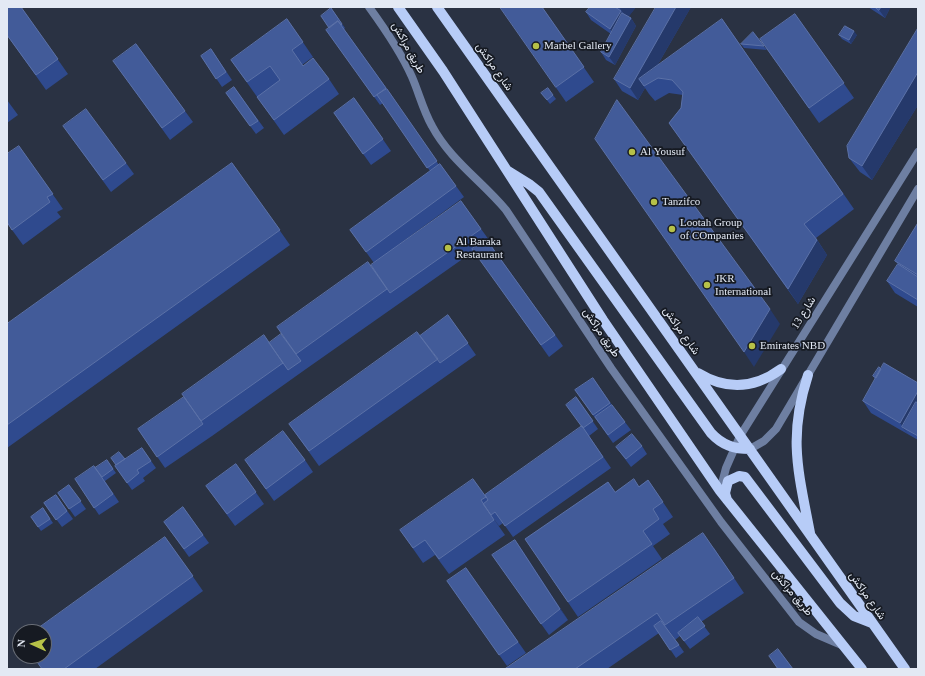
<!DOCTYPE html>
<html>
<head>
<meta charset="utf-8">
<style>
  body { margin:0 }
  #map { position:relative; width:925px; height:676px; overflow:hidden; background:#2a3243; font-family:"Times New Roman",serif }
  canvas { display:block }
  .frame { position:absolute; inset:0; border:8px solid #e3e9f4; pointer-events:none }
  .north { position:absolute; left:12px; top:624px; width:40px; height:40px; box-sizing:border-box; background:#161a22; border:1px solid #686d76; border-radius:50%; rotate:273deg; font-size:11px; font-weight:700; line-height:16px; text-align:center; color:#e3e9f4 }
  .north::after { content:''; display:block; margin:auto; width:14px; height:18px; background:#b6c148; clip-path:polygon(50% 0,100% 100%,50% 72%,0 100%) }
</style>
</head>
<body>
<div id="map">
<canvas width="925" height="676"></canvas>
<div class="frame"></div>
<div class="north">N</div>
</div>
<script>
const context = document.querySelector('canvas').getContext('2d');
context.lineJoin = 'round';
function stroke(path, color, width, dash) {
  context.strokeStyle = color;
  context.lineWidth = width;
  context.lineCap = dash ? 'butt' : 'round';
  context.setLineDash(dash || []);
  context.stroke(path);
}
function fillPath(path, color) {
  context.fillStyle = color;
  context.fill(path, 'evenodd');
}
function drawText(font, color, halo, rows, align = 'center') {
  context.font = font + ' "Times New Roman",Vazirmatn,serif';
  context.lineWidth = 3.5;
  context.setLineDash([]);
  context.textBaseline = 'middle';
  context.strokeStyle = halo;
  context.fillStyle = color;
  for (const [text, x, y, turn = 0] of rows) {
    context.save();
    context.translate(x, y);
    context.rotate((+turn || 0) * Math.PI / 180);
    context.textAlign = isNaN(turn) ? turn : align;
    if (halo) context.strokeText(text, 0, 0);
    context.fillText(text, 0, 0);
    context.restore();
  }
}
stroke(new Path2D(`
  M369,7C385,29 401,52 412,77C419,93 423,110 432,126C450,160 482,181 506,210L611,368L721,522L799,622L816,634L844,646`), '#6e7fa2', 8);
stroke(new Path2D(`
  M750,449L764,441L776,429L918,189
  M720,491L726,468L740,436L918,152`), '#6e7fa2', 8);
stroke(new Path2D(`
  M398,7L443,71L603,320L720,491L862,669
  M437,7L905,669
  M508,171L529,184L539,192L711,433C722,445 734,449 750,449
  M698,373C726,390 754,389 781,369
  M808,375C788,437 798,470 810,533
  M727,500L725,493L728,481L739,476L745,477L840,603L854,616L872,623`), '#b7ccf7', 10);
fillPath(new Path2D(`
  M21,7L68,74L46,90L7,35Z
  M500,7H542L594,82L566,102Z
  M590,7H636L628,17L631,18L636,26L615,65L606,60L601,52L611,34L591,20L586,12Z
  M691,7L657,66L722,19L854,209L816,238L827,255L798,304L669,123L681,108L683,95L669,93L655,101L649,94L645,88L638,100L622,91L614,79Z
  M868,7H889L890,8L885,18Z
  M331,8L345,28L344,29L387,89L439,165L440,164L464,197L394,248L461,201L489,240L488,241L563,346L549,357L474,251L306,369L303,365L306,369L212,436L207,429L212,436L165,468L138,429L271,346L373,268L374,263L350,230L430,171L383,103L380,105L326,30L329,28Z
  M795,14L854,98L819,123L760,39Z
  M287,19L313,57L302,65L303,66L329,79L339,94L284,135L231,60Z
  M918,28V105L872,180L860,172L849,158Z
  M753,32L767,50L744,48L741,44Z
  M839,35H857L851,44L842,39Z
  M136,44L193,122L170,140L121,72Z
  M211,49L232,80L222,87L201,56Z
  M234,87L264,128L256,134L226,93Z
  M541,93L553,95L556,99L550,104Z
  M354,98L391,151L371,165L334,113Z
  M7,100L18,115L7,123Z
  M71,137L126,163L134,174L111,192Z
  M19,146L63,209L57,212L61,217L23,245L7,223Z
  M232,163L290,245L7,448V324Z
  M918,223V307L895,293L887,281L898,264L895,261Z
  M448,315L476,355L319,466L289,424L420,336Z
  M881,369L918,383V440L871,413L863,401L875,379L873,376Z
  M593,378L612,405L631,430L613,443L575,390Z
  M576,397L598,429L589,436L611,468L513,537L503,523L499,526L491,515L505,535L449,574L435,555L423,563L400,530L485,495L582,427Z
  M642,446L647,454L631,467L616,447Z
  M142,448L156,468L143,478L145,481L132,490L115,466Z
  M107,460L116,473L105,481L119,502L99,515L75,479L97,471Z
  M245,460H305L313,472L274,501Z
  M236,464L264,504L235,526L206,486Z
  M648,480L673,517L663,524L670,534L653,546L662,559L578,617L525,539L615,492L639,486Z
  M69,485L86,509L75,517L58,493Z
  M56,495L73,519L62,527L44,503Z
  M183,507L209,543L189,557L164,522Z
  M43,508L53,523L41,531L31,517Z
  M165,537L203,591L95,669H42Z
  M515,540L568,620L549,635L492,555Z
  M714,548L744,593L701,622L710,634L690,649L680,636L675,640L667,628L684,652L676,658L659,633L607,669H505Z
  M466,568L526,653L507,666L447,581Z`), '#2f4a8e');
fillPath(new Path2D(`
  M619,7H636L627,19Z
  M676,7H691L646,85L639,79L645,88L638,100L630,88Z
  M881,7H889L890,8L885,18L879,10Z
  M621,11L626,19L615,37L610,29Z
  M631,18L636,26L615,65L609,57Z
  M854,31L857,35L851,44L849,40Z
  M918,72V105L872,180L862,166Z
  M817,240L827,255L798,304L788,289Z
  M770,309L780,324L754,367L744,352Z
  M918,391V417L902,427L908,434L900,423Z
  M515,540L523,551L568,620L560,609Z`), '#25396b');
const building = new Path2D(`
  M7,7H21L58,59L36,75L7,35Z
  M500,7H542L584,67L556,87Z
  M590,7H615L621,11L610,29L586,12Z
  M656,7H676L630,88L614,79Z
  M875,7H881L879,10Z
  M331,8L342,24L341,25L338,21L329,28L321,16Z
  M622,13L631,18L609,57L601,52Z
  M795,14L844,83L809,108L760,39Z
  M287,19L303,42L292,50L303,66L313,58L329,79L274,120L257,97L280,80L270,66L247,82L231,60Z
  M722,19L843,194L804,224L817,240L788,289L669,123L681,108L683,92L672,80L658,78L644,86L639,79Z
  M338,21L386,88L374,97L326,30Z
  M845,26L854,31L849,40L839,35Z
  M918,28V72L862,166L849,158L847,146Z
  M753,32L764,46L741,44Z
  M136,44L185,111L162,128L113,61Z
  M211,49L226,72L216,79L201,56Z
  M234,87L258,121L250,126L226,93Z
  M548,88L553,95L547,100L541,93Z
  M387,89L437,161L427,168L377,95Z
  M354,98L383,139L363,154L334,113Z
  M617,100L770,309L744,352L595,139Z
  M86,109L126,163L103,180L63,126Z
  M19,146L53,194L47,197L50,202L12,230L7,222V154Z
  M232,163L280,230L7,425V324Z
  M440,164L456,186L366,252L350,230Z
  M461,201L481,229L390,293L371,265Z
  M918,223V275L895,261Z
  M486,239L555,335L541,345L472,249Z
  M368,262L387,289L296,354L277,327Z
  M898,264L918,277V300L887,281Z
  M448,315L468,343L440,363L420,336Z
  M417,332L438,359L309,451L289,424Z
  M281,334L301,361L288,370L269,343Z
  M264,335L283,363L201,421L182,394Z
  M884,363L918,383V391L900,423L863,401Z
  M879,367L881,369L876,378L873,376Z
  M593,378L610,403L593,415L575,390Z
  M184,397L203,424L157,457L138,429Z
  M576,397L593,421L583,428L582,426V427L566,405Z
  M916,402L918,403V436L902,427Z
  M612,405L625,422L608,435L595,417Z
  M582,426L603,457L505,526L495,512L491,515L483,504L488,500L485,495Z
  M283,431L305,460L266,489L245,460Z
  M632,434L642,446L626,459L616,447Z
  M142,448L151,461L137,470L139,473L127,483L115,466Z
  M119,452L125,459L116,465L111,458Z
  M107,460L113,469L102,477L95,468Z
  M236,464L256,492L227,514L206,486Z
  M94,466L113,494L94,508L75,479Z
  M473,479L486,497L481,500L494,520L439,559L425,540L413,548L400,530Z
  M634,479L639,487L648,480L663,502L653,509L659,519L643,531L652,544L568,602L525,539L608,482L615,492Z
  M69,485L81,501L69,509L58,493Z
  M56,495L67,511L56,520L44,503Z
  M183,507L203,535L184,549L164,522Z
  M43,508L50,519L38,527L31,517Z
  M703,533L734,578L665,625L657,613L575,669H505Z
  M165,537L193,576L64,669H42L33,656H44V632H33Z
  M515,540L560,609L541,624L492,555Z
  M466,568L518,642L499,655L447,581Z
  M698,617L705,626L684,641L678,633Z
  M661,621L679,645L670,650L654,626Z
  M778,649L793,669H778L769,656Z`);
fillPath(building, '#425b99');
stroke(building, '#5b71a7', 1);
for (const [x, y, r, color] of [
  [536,46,4,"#b6c148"],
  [632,152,4,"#b6c148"],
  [654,202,4,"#b6c148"],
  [672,229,4,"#b6c148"],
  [448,248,4,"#b6c148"],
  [707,285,4,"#b6c148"],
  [752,346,4,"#b6c148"]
]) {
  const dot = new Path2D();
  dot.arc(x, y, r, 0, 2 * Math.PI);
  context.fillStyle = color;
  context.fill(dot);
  stroke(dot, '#161a22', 1.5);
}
drawText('11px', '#e3e9f4', '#161a22', [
  ["Marbel Gallery",544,46],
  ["Al Yousuf",640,152],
  ["Tanzifco",662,202],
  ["Lootah Group",680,223],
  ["of COmpanies",680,236],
  ["Al Baraka",456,242],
  ["Restaurant",456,255],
  ["JKR",715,279],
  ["International",715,292],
  ["Emirates NBD",760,346]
], 'left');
drawText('11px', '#e3e9f4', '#161a22', [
  ["طريق مراكش",408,48,61],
  ["شارع مراكش",494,67,55],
  ["شارع 13",804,313,-58],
  ["شارع مراكش",681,331,55],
  ["طريق مراكش",601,333,56],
  ["طريق مراكش",792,593,50],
  ["شارع مراكش",867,596,55]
]);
</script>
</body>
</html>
